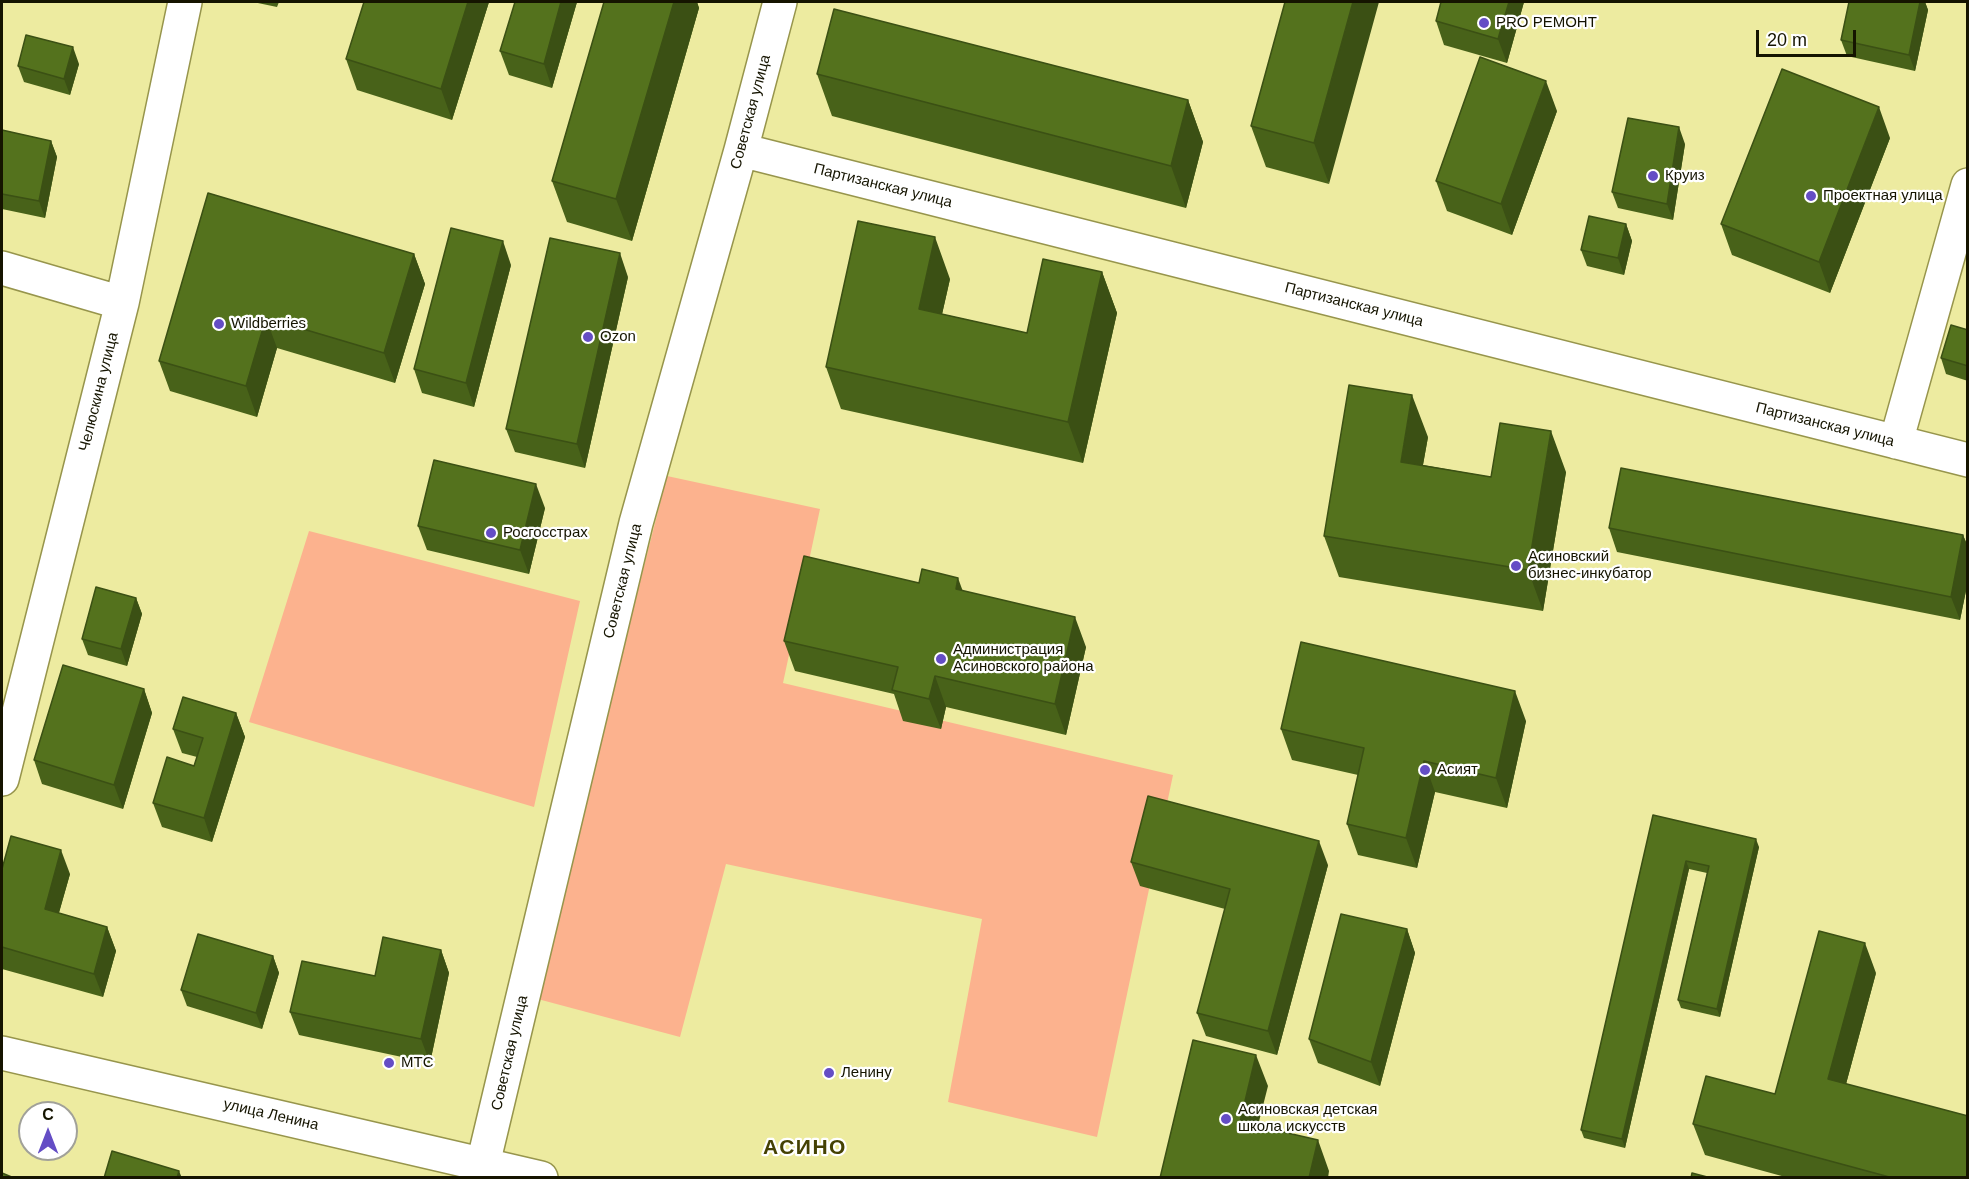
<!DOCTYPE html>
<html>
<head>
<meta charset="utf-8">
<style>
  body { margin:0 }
  #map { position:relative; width:1969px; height:1179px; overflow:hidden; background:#edeba0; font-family:Arial,sans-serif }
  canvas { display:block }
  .frame { position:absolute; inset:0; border:3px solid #151400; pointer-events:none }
  .north { position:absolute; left:18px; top:1101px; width:60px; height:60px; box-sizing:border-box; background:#fff; border:2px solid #a1a199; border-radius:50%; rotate:0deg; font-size:16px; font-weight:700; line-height:24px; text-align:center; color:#151400 }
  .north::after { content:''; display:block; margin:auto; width:21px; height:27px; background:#644dc5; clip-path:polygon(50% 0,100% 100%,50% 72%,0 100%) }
  .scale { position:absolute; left:1756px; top:30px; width:100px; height:27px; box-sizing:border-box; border:3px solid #151400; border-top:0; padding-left:8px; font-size:18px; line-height:21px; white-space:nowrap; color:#151400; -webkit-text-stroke:4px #fff; paint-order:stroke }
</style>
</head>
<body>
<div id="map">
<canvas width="1969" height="1179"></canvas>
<div class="frame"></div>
<div class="north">С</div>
<div class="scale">20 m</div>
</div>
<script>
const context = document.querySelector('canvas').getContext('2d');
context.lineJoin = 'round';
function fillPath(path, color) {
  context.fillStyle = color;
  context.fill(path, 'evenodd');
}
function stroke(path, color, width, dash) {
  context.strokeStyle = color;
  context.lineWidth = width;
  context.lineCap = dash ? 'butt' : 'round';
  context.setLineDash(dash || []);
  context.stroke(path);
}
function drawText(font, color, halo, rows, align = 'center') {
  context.font = font + ' Arial,sans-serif';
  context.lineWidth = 4.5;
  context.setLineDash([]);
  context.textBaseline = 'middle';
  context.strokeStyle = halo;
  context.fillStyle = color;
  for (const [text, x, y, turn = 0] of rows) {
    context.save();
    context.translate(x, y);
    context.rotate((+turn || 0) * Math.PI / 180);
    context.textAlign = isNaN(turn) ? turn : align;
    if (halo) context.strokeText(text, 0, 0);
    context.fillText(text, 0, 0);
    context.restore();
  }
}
fillPath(new Path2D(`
  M667,476L820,509L783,683L1173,775L1097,1137L948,1102L982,919L726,864L680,1037L534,998Z
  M309,531L580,601L534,807L249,722Z`), '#fcb28e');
const minor = new Path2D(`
  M741,150L1968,460
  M2,268L122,303
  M1896,442L1968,185
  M2,779L122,303L185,2
  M483,1164L636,523L741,150L780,2`);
const major = new Path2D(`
  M2,1053L541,1178`);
stroke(minor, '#97954c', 36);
stroke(major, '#97954c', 36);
stroke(minor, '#fff', 33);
stroke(major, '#fff', 33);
fillPath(new Path2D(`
  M253,2H279L277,7Z
  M364,2H489L452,120L357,90L346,59Z
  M515,2H577L552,88L509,75L500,51Z
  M604,2H697L699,8L632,241L567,222L552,181Z
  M1285,2L1329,184L1266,167L1251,126Z
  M1441,2H1524L1507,63L1444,45L1436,21Z
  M1849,2H1925L1928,10L1915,71L1847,56L1841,40Z
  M79,64L70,95L24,82L18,66Z
  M817,74L1188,100L1203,142L1186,208L832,116Z
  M1557,111L1512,235L1447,211L1436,181Z
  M2,130L51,141L57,157L45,218L2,209Z
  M1890,138L1830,293L1732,255L1721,224Z
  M1685,144L1673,220L1618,208L1612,192Z
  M1626,224L1632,241L1624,275L1587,266L1581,250Z
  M414,254L425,284L395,383L277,348L257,417L170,391L159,361Z
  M511,265L474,407L422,393L414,369Z
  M1102,272L1117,313L1083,463L841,409L826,367L950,279L942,314L1027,333Z
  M628,277L585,468L515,452L506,429Z
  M1968,330V381L1946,374L1941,358Z
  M1428,437L1423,465L1491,477L1566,472L1543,611L1339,577L1324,536Z
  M545,508L529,574L427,550L418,526Z
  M1609,528L1963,535L1968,547V581L1960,620L1617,552Z
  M919,583L963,591L1086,647L1066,735L946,707L941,729L903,721L894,694L795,671L784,641Z
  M136,598L142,614L127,666L88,655L82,639Z
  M144,689L152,713L123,809L42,784L34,760Z
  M236,713L245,737L212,842L162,827L153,803L194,766L197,757L182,753L173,729Z
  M1526,721L1507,808L1435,792L1417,868L1358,855L1347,824L1358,775L1292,760L1281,729Z
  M1653,815L1759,847L1720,1017L1681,1008L1678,1000L1707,873L1689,869L1625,1148L1584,1138L1581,1130Z
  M1131,862L1328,865L1277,1055L1206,1036L1197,1013L1225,909L1140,886Z
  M2,869L70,874L59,913L107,927L116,951L103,997L2,969Z
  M1407,929L1415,953L1380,1086L1318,1063L1309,1039Z
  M441,950L449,973L430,1063L299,1035L290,1012Z
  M273,956L279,973L262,1029L187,1006L181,990Z
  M1876,973L1846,1084L1968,1178H1789L1705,1155L1693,1124L1775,1094Z`), '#486219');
fillPath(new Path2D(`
  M468,2H489L452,120L441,89Z
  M561,2H577L552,88L544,64Z
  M674,2H697L699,8L632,241L616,199Z
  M1353,2H1379L1329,184L1314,143Z
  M1509,2H1524L1507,63L1498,39Z
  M1920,2H1925L1928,10L1915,71L1909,55Z
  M73,47L79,64L70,95L64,79Z
  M1546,81L1557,111L1512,235L1501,204Z
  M1188,100L1203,142L1186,208L1171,166Z
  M1879,107L1890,138L1830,293L1819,262Z
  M1679,127L1685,144L1673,220L1667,204Z
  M51,141L57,157L45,218L39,201Z
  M1626,224L1632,241L1624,275L1618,258Z
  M935,237L950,279L934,350L919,309Z
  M503,241L511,265L474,407L466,383Z
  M620,253L628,277L585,468L577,444Z
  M414,254L425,284L395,383L384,353Z
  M1102,272L1117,313L1083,463L1068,422Z
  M266,318L277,348L257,417L246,386Z
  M1412,395L1428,437L1416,503L1401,462Z
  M1551,431L1566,472L1543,611L1528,570Z
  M536,484L545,508L529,574L520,550Z
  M1963,535L1968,547V581L1960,620L1951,597Z
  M958,578L969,608L956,589Z
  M136,598L142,614L127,666L121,649Z
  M1075,617L1086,647L1066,735L1055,704Z
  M935,676L946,707L941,729L929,699Z
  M144,689L152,713L123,809L114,785Z
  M1515,691L1526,721L1507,808L1496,778Z
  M236,713L245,737L212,842L204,818Z
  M1424,761L1435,792L1417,868L1406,838Z
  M1756,839L1759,847L1720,1017L1717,1009Z
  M1319,841L1328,865L1277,1055L1268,1031Z
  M61,850L70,874L53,933L45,909Z
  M1686,861L1689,869L1625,1148L1622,1139Z
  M107,927L116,951L103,997L94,974Z
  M1407,929L1415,953L1380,1086L1371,1062Z
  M1865,943L1876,973L1839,1110L1828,1079Z
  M441,950L449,973L430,1063L421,1039Z
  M273,956L279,973L262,1029L256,1013Z
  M1256,1055L1268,1086L1251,1153L1240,1122Z
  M1318,1140L1329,1171L1328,1178H1309Z
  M179,1171L182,1178H177Z`), '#3b5014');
const building = new Path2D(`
  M364,2H468L441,89L346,59Z
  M515,2H561L544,64L500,51Z
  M604,2H674L616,199L552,181Z
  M1285,2H1353L1314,143L1251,126Z
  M1441,2H1509L1498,39L1436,21Z
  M1849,2H1920L1909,55L1841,40Z
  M834,9L1188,100L1171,166L817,74Z
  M26,35L73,47L64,79L18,66Z
  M1480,57L1546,81L1501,204L1436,181Z
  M1782,69L1879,107L1819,262L1721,224Z
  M1628,118L1679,127L1667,204L1612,192Z
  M2,130L51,141L39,201L2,194Z
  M208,193L414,254L384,353L266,318L246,386L159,361Z
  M1589,216L1626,224L1618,258L1581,250Z
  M858,221L935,237L919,309L1027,333L1043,259L1102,272L1068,422L826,367Z
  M451,228L503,241L466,383L414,369Z
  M550,238L620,253L577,444L506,429Z
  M1951,325L1968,330V366L1941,358Z
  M1349,385L1412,395L1401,462L1491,477L1500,423L1551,431L1528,570L1324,536Z
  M434,460L536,484L520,550L418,526Z
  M1621,468L1963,535L1951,597L1609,528Z
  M804,556L919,583L922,569L958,578L956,589L1075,617L1055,704L935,676L929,699L892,690L898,667L784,641Z
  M96,587L136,598L121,649L82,639Z
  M1301,642L1515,691L1496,778L1424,761L1406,838L1347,824L1364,748L1281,729Z
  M63,665L144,689L114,785L34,760Z
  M183,697L236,713L204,818L153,803L167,757L194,766L203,738L173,729Z
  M1148,796L1319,841L1268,1031L1197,1013L1230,889L1131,862Z
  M1653,815L1756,839L1717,1009L1678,1000L1709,866L1686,861L1622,1139L1581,1130Z
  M11,836L61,850L45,909L107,927L94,974L2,947V869Z
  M1341,914L1407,929L1371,1062L1309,1039Z
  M1819,931L1865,943L1828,1079L1968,1116V1178H1893L1693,1124L1706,1076L1775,1094Z
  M198,934L273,956L256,1013L181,990Z
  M383,937L441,950L421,1039L290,1012L302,961L375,976Z
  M1193,1040L1256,1055L1240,1122L1318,1140L1309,1178H1160Z
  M112,1151L179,1171L177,1178H104Z
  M2,1173L14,1178H2Z
  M1692,1173L1711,1178H1691Z`);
fillPath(building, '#54721d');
stroke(building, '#3b5014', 1.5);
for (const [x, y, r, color] of [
  [1484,23,6,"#644dc5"],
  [1653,176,6,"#644dc5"],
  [1811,196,6,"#644dc5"],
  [219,324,6,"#644dc5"],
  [588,337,6,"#644dc5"],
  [491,533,6,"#644dc5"],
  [1516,566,6,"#644dc5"],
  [941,659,6,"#644dc5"],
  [1425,770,6,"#644dc5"],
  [389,1063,6,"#644dc5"],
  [829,1073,6,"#644dc5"],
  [1226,1119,6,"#644dc5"]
]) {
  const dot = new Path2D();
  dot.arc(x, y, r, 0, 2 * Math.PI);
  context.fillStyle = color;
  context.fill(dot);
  stroke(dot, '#fff', 2);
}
drawText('15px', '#151400', '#fff', [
  ["PRO РЕМОНТ",1496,23],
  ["Круиз",1665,176],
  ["Проектная улица",1823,196],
  ["Wildberries",231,324],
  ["Ozon",600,337],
  ["Росгосстрах",503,533],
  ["Асиновский",1528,557],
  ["бизнес-инкубатор",1528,574],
  ["Администрация",953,650],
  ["Асиновского района",953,667],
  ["Асият",1437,770],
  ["МТС",401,1063],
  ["Ленину",841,1073],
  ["Асиновская детская",1238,1110],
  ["школа искусств",1238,1127]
], 'left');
drawText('15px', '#151400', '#fff', [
  ["Советская улица",751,112,-75],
  ["Партизанская улица",883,186,14],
  ["Партизанская улица",1354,305,14],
  ["Челюскина улица",99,392,-76],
  ["Партизанская улица",1825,425,14],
  ["Советская улица",623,581,-76],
  ["Советская улица",510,1053,-77],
  ["улица Ленина",271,1115,13]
]);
context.letterSpacing = '1.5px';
drawText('bold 21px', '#444103', '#fff', [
  ["АСИНО",805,1148]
]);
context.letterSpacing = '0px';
</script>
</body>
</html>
